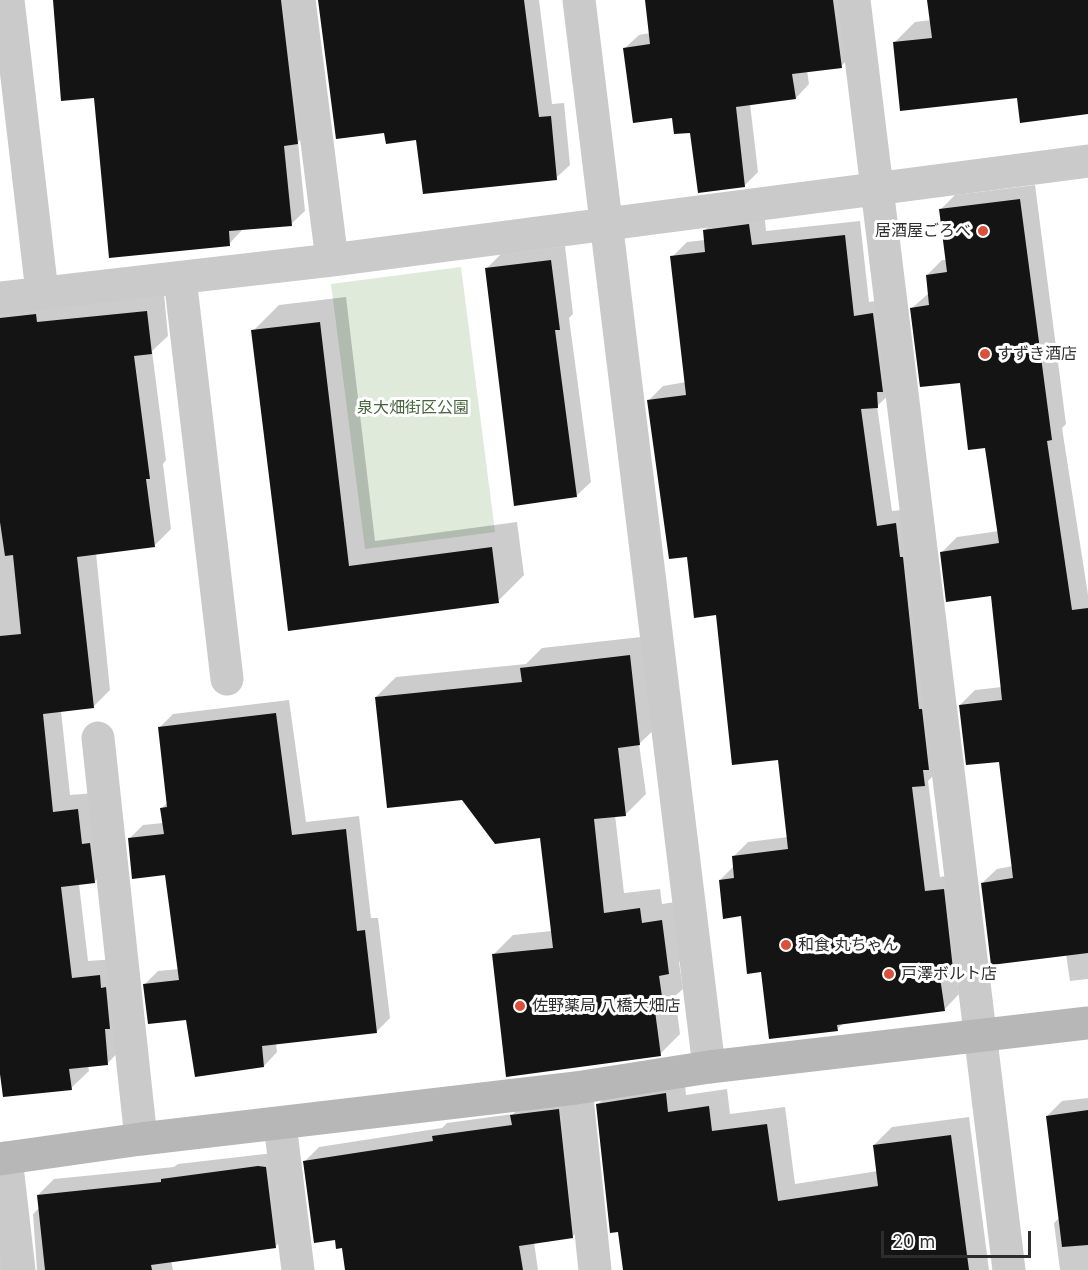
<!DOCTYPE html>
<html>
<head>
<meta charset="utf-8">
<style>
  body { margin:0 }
  #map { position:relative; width:1088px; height:1270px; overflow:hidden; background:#fff; font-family:Inter,sans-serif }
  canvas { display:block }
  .scale { position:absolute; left:881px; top:1231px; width:150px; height:27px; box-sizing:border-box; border:3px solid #2d2d2d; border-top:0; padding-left:8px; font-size:18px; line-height:21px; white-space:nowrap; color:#2d2d2d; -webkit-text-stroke:4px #fff; paint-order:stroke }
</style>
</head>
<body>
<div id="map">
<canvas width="1088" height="1270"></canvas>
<div class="scale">20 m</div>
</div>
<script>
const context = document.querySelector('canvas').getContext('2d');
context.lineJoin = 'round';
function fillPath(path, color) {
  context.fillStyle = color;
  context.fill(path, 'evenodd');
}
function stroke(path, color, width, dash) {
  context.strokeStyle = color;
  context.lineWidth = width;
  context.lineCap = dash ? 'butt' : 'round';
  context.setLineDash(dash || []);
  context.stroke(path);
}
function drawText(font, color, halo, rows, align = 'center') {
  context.font = font + ' Inter,"Noto Sans JP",sans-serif';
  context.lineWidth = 6;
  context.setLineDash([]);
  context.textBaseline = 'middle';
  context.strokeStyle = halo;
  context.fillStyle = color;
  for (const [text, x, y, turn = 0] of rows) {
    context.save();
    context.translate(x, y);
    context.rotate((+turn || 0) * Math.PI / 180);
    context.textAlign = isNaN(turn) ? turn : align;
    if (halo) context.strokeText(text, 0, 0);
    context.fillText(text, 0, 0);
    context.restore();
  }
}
fillPath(new Path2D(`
  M461,267L495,532L365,549L331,284Z`), '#dfeadb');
fillPath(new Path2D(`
  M54,0H295L311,129L298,142L305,211L291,224L243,229L229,244L96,96Z
  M319,0H539L552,104L564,103L570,165L556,178L386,132Z
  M646,0H848L855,53L841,66L807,70L809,84L796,98L750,104L758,172L744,186L691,131L673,117L625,48L639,35L650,33Z
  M929,0H1088V113L1018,96L894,43L915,22L931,20Z
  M1035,185L1066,424L1062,428L1088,595V979L1070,981L1066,954L982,883L997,869L1013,866L1000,760L960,705L975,690L1002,687L992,594L942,552L957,537L999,531L987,446L961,381L912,308L929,293L927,275L942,260H947L940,210L955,195Z
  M764,210L766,231L860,221L869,302L888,299L893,391L877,406L892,511L910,509L940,769L928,781L940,877L958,874L968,953L955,965L959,994L944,1010L844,1023L837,1029L762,970L742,914L720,880L734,866L733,857L748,842L788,837L779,759L717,614L688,555L648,401L663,386L686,382L672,257L687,242L705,240L704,231L719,216Z
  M565,246L573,314L569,318L591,482L576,496L486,269L501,254Z
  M164,294L168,336L152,351L166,460L163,464L171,529L154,546L96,553L110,690L93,707L61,711L70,795L95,793L111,865L94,882L79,884L88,961L116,959L124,1046L107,1064L88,1065L89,1071L71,1088L0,1060V303Z
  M346,297L375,541L517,522L524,575L498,601L290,629L253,331L279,305Z
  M650,636L660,724L639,744L646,794L626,814L615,815L624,893L660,889L662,904L682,901L688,953L679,962L683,989L675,996L680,1034L660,1054L493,955L513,935L552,931L541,837L463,798L376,697L396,677L526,664L542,648Z
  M289,700L306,822L359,816L371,918H378L390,1018L377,1031L276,1043L277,1052L264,1066L145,984L158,971L179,969L167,873L129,839L143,825L163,823L161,809L168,802L160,727L173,714Z
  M684,1075L686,1095L727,1089L730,1114L785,1107L795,1184L878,1171L874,1145L892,1127L969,1117L989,1270H624L598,1104L616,1086Z
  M573,1096L586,1223L572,1237L534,1242L538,1270H346L343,1246L336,1238L305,1161L319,1147L442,1128L447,1123L513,1114L526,1101Z
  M1088,1098V1270H1060L1054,1223L1060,1217L1047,1116L1062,1101Z
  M282,1152L291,1230L276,1246L171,1260L173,1270H37L33,1214L40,1207L38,1195L54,1179L174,1167L178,1164Z
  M0,1204L25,1270H0Z`), '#0003');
fillPath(new Path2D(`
  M53,0H281L298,144L284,146L292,226L229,231L230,246L109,258L94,98L61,101Z
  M318,0H524L539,117L551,116L557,180L423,194L416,140L386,144L384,133L336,139Z
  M645,0H833L842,68L792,74L796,99L736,107L745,187L698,193L690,133L674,134L672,118L633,123L623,48L650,44Z
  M927,0H1088V114L1020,123L1017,98L900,111L893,42L932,38Z
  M1020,199L1052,440L1047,441L1072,610L1088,608V953L991,965L981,883L1013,878L999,762L966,765L959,705L1002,700L991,596L946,602L940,552L999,543L985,448L968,450L960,383L920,387L910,308L929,305L926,275L947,272L939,209Z
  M749,224L752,245L845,235L854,316L873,313L883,392H877L878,408L861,409L877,526L896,523L900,557H903L919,709H922L929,770H923L925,786L912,787L925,891L944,889L953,969L939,971L945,1011L837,1025L838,1031L769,1039L761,972L747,974L741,916L723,919L719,880L734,878L732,856L788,849L778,760L732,765L716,615L694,618L687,557L669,559L647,400L686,395L670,256L705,252L703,230Z
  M551,260L560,330H555L577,497L514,506L485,268Z
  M147,311L152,354L134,356L150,479H146L155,547L77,557L94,708L43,714L53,812L78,809L82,844L90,843L95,883L61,887L72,978L100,975L101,988L106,987L110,1029H105L108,1065L69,1069L72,1090L3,1097L0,1074V636L21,634L13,555L5,556L0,522V318L36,314L37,322Z
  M320,322L349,566L492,547L499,603L288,631L251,330Z
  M630,655L640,745L618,748L626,816L594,819L604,913L640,908L642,923L662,920L669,974L659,976L664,1010L655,1011L661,1056L506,1077L492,954L553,948L540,838L495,844L462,800L387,808L375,697L522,682L520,668Z
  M276,713L292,835L346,829L357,931L365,930L377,1033L262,1046L264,1067L195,1077L186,1020L148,1024L143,984L179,980L165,875L132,879L128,838L164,834L160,808L167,807L158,727Z
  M666,1093L668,1112L709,1106L712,1131L767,1124L778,1201L878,1186L873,1145L951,1135L969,1270H623L618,1232L610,1233L596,1104Z
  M559,1109L573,1238L519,1246L523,1270H345L342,1248L336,1249L335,1240L314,1243L303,1161L433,1141L432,1136L512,1125L510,1115Z
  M1088,1110V1245L1062,1247L1046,1116Z
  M258,1166L266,1167L276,1248L151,1265L152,1270H45L37,1195L161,1182V1179Z`), '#141414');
stroke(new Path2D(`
  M8,0L42,292
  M299,0L332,260
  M579,0L709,1067
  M854,0L1009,1270
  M180,278L227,679
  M0,298L332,260L1088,161
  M98,738L141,1139
  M576,1088L595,1270
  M280,1124L298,1270
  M6,1158L19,1270`), '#cacaca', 33);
stroke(new Path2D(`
  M0,1159L141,1139L576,1088L709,1067L1088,1023`), '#b7b7b7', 33);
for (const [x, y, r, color] of [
  [983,231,6,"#db5038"],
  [985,354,6,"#db5038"],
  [786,945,6,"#db5038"],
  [889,974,6,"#db5038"],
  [520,1006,6,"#db5038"]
]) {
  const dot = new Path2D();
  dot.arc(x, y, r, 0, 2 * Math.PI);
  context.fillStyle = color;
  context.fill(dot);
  stroke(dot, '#fff', 2);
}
drawText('16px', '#2d2d2d', '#fff', [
  ["居酒屋ごろべ",971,231,"right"],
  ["すずき酒店",997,354],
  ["和食 丸ちゃん",798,945],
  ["戸澤ボルト店",901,974],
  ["佐野薬局 八橋大畑店",532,1006]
], 'left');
drawText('16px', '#47653d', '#fff', [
  ["泉大畑街区公園",413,408]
]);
</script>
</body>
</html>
